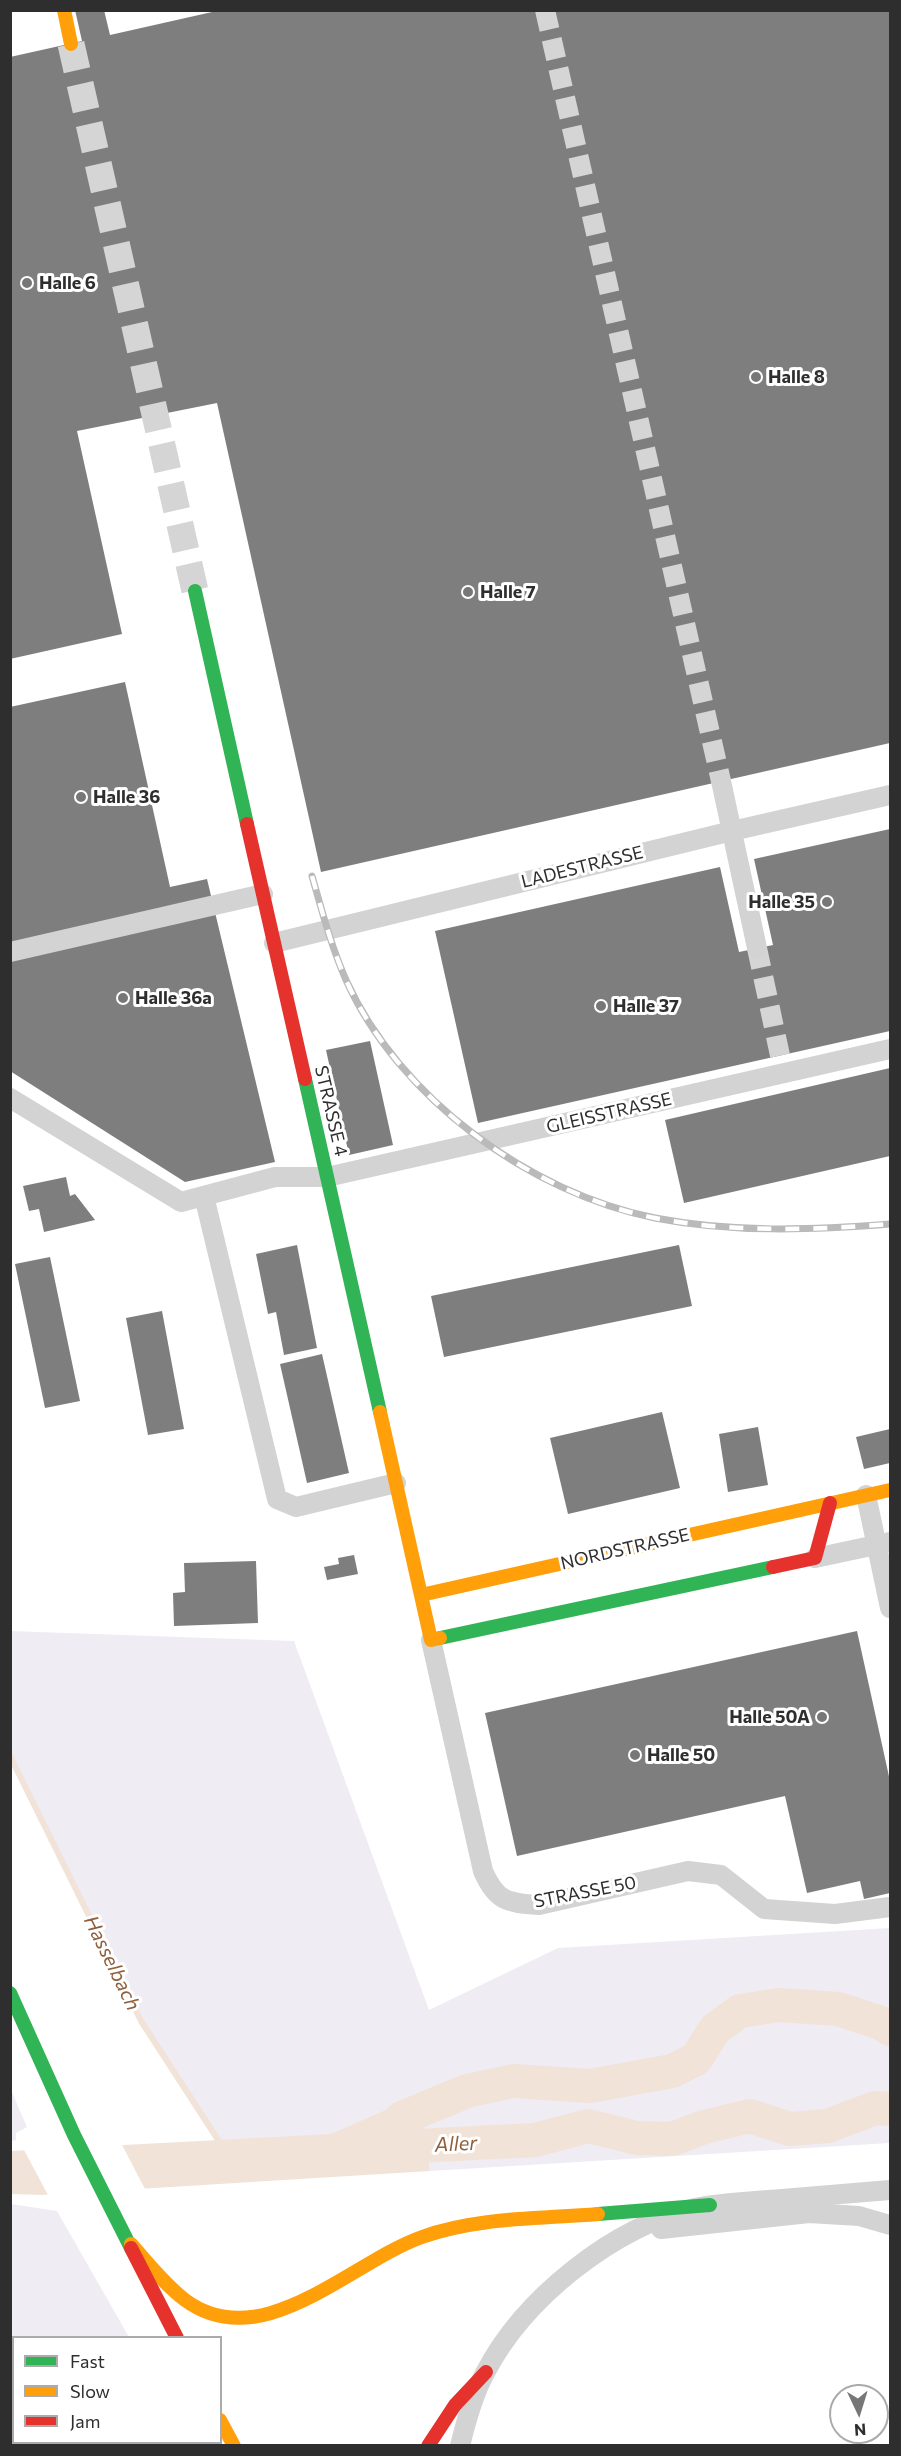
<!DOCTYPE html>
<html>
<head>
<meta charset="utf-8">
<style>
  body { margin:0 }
  #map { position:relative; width:901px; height:2456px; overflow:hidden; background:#fff; font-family:Commissioner,sans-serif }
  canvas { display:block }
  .frame { position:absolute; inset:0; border:12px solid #2e2e2e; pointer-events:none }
  .legend { position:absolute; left:12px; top:2336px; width:210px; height:108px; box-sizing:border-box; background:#fff; border:2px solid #ababab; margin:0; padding:8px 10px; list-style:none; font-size:18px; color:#2e2e2e }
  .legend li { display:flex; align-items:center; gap:12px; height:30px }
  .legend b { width:30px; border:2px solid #ababab }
  .north { position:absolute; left:829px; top:2384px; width:60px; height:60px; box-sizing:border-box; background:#fff; border:2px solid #ababab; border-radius:50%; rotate:176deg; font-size:16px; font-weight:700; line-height:24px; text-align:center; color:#2e2e2e }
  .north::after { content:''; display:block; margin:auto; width:21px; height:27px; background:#777; clip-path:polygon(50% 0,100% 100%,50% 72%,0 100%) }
</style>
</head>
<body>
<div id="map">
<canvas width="901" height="2456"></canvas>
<div class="frame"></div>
<ul class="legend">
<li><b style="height:8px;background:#30b455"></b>Fast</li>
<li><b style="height:8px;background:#ff9f0a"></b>Slow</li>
<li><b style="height:8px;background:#e5322d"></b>Jam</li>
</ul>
<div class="north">N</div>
</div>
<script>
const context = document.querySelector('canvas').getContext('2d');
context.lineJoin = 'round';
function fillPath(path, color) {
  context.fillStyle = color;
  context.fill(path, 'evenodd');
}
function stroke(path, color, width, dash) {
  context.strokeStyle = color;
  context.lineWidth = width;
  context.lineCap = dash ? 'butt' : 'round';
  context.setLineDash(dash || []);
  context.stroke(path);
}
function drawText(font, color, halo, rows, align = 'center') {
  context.font = font + ' Commissioner,sans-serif';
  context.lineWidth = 6;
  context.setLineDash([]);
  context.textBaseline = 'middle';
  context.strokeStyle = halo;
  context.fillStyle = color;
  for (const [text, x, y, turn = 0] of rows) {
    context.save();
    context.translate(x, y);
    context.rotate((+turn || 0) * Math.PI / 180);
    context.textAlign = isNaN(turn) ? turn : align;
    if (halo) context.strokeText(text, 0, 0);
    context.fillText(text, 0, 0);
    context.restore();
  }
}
fillPath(new Path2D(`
  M10,1631L294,1641L429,2010L558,1948L890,1928V2143L430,2171L423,2125L402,2118L231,2160L141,2021L11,1756Z
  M10,2088L27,2127L16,2133V2140L11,2141Z
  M11,2204L57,2211L129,2337L14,2338V2442L168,2443V2445H11Z`), '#f0ecf4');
fillPath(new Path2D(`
  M411,2099L423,2125L430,2171L41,2195L11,2194V2151L331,2134Z`), '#f1e3d8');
fillPath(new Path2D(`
  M120,2141L146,2191L49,2197L23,2148Z`), '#fff');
stroke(new Path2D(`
  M10,1756L141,2021L222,2146`), '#f1e3d8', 6);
stroke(new Path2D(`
  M382,2140L402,2118L467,2091L513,2081L590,2086L672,2071L696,2059L715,2029L740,2011L779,2005L838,2009L881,2023L890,2029
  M378,2148L535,2140L588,2126L637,2138L672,2139L704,2127L750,2116L790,2129L828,2126L875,2108L890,2109`), '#f1e3d8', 34);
fillPath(new Path2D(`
  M75,10H104L110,35L221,10H890V743L321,872L217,403L77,431L122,634L10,659V57L82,41Z
  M125,682L170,887L207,879L275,1162L185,1182L10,1071V707Z
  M890,829V1031L478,1123L435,931L720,867L739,952L773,945L754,859Z
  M370,1041L393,1145L349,1155L326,1050Z
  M890,1068V1156L684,1203L665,1120Z
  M66,1177L70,1196L75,1194L95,1220L44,1232L39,1209L29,1211L23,1186Z
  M297,1245L317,1348L284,1355L276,1312L268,1314L256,1254Z
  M679,1245L692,1306L444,1357L431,1296Z
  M50,1257L80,1401L45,1408L15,1264Z
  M162,1311L184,1429L148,1435L126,1318Z
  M322,1354L349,1473L307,1483L280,1364Z
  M662,1412L680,1488L568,1514L550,1438Z
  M758,1427L768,1485L728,1492L719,1434Z
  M890,1429V1463L864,1469L856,1437Z
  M354,1555L358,1574L327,1580L324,1567L339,1564L338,1558Z
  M256,1561L258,1623L174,1626L173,1593L185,1592L184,1563Z
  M857,1631L890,1781V1893L864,1899L860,1881L807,1893L785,1796L517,1856L485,1713Z`), '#7e7e7e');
stroke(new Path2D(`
  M545,10L721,781
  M757,948L784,1074`), '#d5d5d5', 20, [20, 10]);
stroke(new Path2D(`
  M71,44L195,591`), '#d5d5d5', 27, [27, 14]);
stroke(new Path2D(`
  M721,781L757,948
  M274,943L732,831L890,795
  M10,952L263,894
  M10,1098L181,1202L275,1177H327L890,1049
  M204,1196L277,1499L296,1507L396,1483
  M866,1495L890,1608
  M815,1558L890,1542
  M431,1640L483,1871C496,1901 507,1903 539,1905L688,1871L721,1875L764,1909L835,1914L890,1907
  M661,2229L809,2213L859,2216L890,2225
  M460,2446C466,2421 473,2395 485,2373C524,2298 613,2227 695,2208C719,2203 744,2202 768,2200C809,2197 850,2193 890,2190`), '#d3d3d3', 20);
stroke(new Path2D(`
  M195,591L247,824
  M305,1079L380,1412
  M440,1638L773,1567
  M10,1993L74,2135L131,2248
  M598,2214L710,2205
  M188,2442V2446`), '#30b455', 14);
stroke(new Path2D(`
  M64,10L71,44
  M380,1412L431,1640L440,1638
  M421,1595L890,1490
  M131,2244C148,2263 164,2284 185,2300C262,2357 351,2262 422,2237C477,2217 541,2219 598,2214
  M220,2420L234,2446`), '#ff9f0a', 14);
stroke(new Path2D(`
  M247,824L305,1079
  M773,1567L815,1558L830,1503
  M131,2248L177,2338
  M428,2446L455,2405L486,2372`), '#e5322d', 14);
const rail = new Path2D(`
  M312,876C322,911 331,946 346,980C399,1098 530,1193 655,1218C733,1233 812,1230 890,1224`);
stroke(rail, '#bababa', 7);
stroke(rail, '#fff', 4.5, [14]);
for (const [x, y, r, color] of [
  [27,283,6,"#777"],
  [756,377,6,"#777"],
  [468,592,6,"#777"],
  [81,797,6,"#777"],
  [827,902,6,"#777"],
  [123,998,6,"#777"],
  [601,1006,6,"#777"],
  [822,1717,6,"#777"],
  [635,1755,6,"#777"]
]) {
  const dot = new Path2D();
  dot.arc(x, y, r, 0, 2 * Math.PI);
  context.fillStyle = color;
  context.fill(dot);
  stroke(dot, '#fff', 2);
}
drawText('bold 18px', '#2e2e2e', '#fff', [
  ["Halle 6",39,283],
  ["Halle 8",768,377],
  ["Halle 7",480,592],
  ["Halle 36",93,797],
  ["Halle 35",815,902,"right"],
  ["Halle 36a",135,998],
  ["Halle 37",613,1006],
  ["Halle 50A",810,1717,"right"],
  ["Halle 50",647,1755]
], 'left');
drawText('18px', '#2e2e2e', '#fff', [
  ["LADESTRASSE",582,867,-14],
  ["STRASSE 4",331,1111,77],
  ["GLEISSTRASSE",609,1113,-13],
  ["NORDSTRASSE",625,1549,-13],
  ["STRASSE 50",585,1892,-11]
]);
drawText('italic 20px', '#90603d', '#fff', [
  ["Hasselbach",112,1963,64],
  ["Aller",456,2144,-3]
]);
</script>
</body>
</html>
